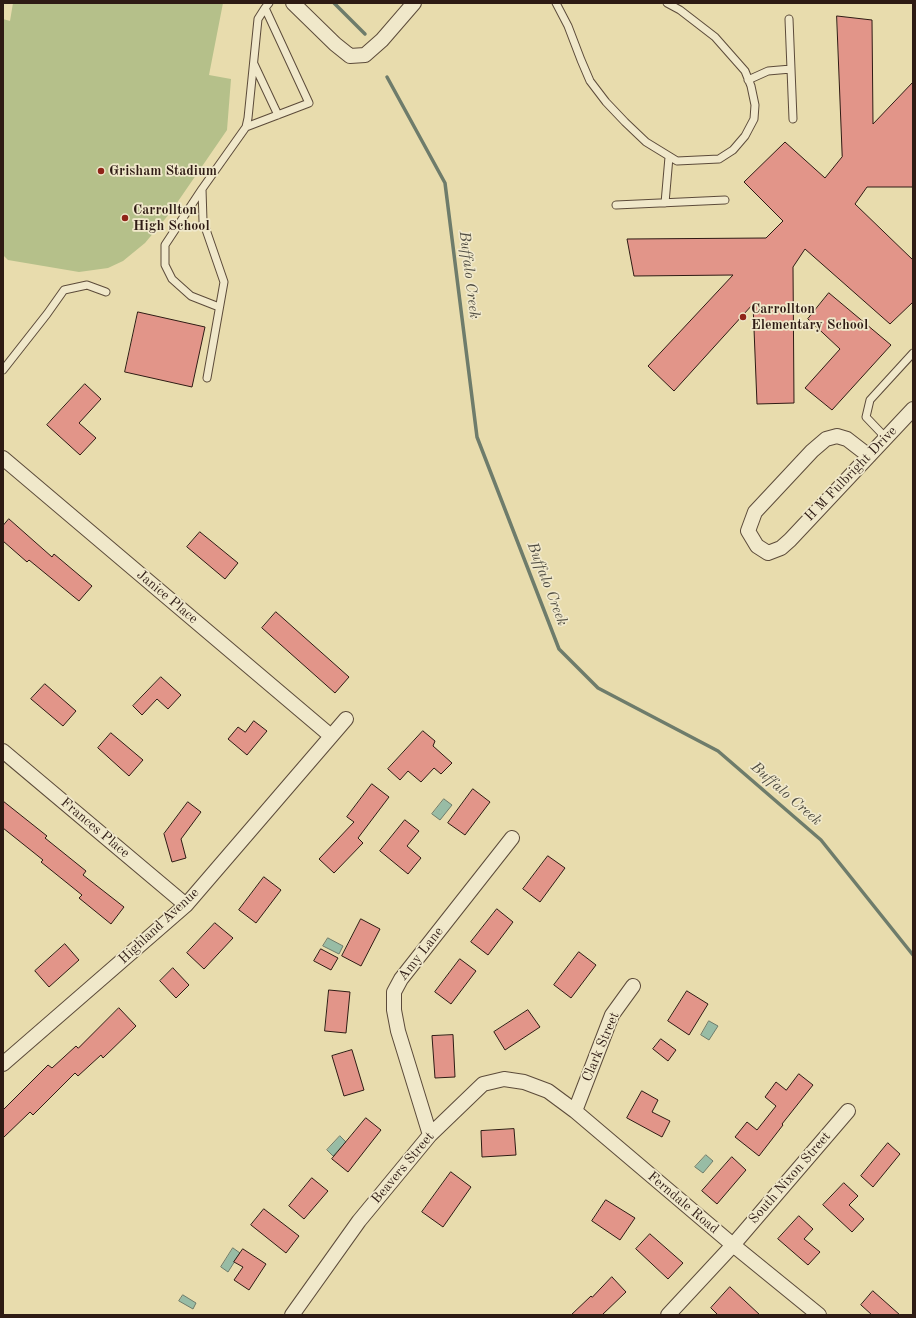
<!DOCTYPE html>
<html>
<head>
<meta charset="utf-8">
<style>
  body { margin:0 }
  #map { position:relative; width:916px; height:1318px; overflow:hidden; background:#e8dcad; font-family:"Old Standard TT",serif }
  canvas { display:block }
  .frame { position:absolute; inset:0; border:4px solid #2e1b14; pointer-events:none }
</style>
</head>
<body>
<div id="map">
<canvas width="916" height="1318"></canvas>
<div class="frame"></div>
</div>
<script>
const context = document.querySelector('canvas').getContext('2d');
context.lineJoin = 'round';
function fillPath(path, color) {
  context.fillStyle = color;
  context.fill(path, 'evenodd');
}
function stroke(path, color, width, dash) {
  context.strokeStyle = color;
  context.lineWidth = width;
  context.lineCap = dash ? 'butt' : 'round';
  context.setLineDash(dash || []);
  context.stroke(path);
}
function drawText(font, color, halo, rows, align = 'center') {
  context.font = font + ' "Old Standard TT",serif';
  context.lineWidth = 3.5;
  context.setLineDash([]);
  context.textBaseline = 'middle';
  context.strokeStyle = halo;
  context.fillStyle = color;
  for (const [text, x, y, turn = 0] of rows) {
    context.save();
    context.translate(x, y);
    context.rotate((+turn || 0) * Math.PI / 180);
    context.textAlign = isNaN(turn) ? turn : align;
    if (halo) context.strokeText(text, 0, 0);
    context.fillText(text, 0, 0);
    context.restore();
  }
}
fillPath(new Path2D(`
  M13,3H223L209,75L231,79L227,130L170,213L145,243L123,261L108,268L79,272L8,260L3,255V19L10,21Z`), '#b5c08a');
const water = new Path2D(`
  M444,799L452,805L440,820L432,814Z
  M328,938L343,946L339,954L323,946Z
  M709,1021L718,1026L709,1040L701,1035Z
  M340,1136L346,1142L333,1156L327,1150Z
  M706,1155L713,1161L703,1173L695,1167Z
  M233,1248L240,1253L228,1272L221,1267Z
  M183,1295L196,1303L193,1309L179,1301Z`);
fillPath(water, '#98bca5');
stroke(water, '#6e7c6b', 1);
stroke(new Path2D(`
  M334,3L365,34
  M387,77L445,183L477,437L559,649L598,688L718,751L821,840L913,955`), '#6e7c6b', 3.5);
const building = new Path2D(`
  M837,16L872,20L873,124L913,82V187H867L855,204L913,260V302L890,324L805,249L793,267L794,403L757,404L753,304L674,391L648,366L733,275L634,276L627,239L766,238L783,221L744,182L785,142L825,178L842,157Z
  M829,293L891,345L832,410L805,388L840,349L808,319Z
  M138,312L205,327L192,387L125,372Z
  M85,384L101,399L79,423L96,438L80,455L47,425Z
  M9,519L52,557L54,554L92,586L79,601L29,560L27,562L3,541V526Z
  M200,532L238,563L225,579L187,547Z
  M276,612L349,677L335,693L262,628Z
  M161,677L181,695L168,709L157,699L142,715L133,706Z
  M45,684L76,711L63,726L31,699Z
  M254,721L267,731L247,755L228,739L238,727L245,732Z
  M423,731L435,741L433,746L452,763L441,774L434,768L421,782L408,771L400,780L388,769Z
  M111,733L143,760L129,776L98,748Z
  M372,784L389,797L358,838L363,843L334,873L319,859L354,822L347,817Z
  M473,789L490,802L465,835L448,823Z
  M3,801L47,836L45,838L86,871L83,875L124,907L111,924L79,898L82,895L41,862L43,860L3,828Z
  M188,802L201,812L181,839L186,858L172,862L164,834Z
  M405,820L419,831L407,846L421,858L408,874L380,851Z
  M548,856L565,868L540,902L523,889Z
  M264,877L281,890L256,923L239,910Z
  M497,909L513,922L488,955L471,942Z
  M361,919L380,929L361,966L342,956Z
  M215,923L233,938L204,969L187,953Z
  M65,944L79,960L49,987L35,971Z
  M321,949L338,958L331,970L314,961Z
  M579,952L596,965L571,998L554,985Z
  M460,959L476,971L451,1004L435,992Z
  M173,968L189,985L176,998L160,981Z
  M329,990L350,992L346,1033L325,1031Z
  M687,991L708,1004L689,1035L668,1021Z
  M119,1008L136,1026L103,1058L101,1055L78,1076L75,1073L33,1115L30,1112L3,1138V1110L48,1065L52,1068L76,1046L78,1048Z
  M528,1010L540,1027L505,1050L494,1032Z
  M453,1035L455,1077L435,1078L432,1036Z
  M661,1039L676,1050L668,1061L653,1049Z
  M352,1050L364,1090L344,1096L332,1056Z
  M799,1074L813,1085L782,1124L783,1125L759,1156L735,1137L747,1122L757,1130L776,1106L765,1097L776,1082L786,1090Z
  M642,1091L658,1100L652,1112L670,1121L662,1137L627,1118Z
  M366,1118L381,1130L348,1172L332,1159Z
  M514,1129L516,1155L482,1157L481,1131Z
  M888,1143L900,1154L873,1187L861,1176Z
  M732,1157L746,1170L717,1204L702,1191Z
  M451,1172L471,1187L443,1227L422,1212Z
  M312,1178L328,1191L304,1219L289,1206Z
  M844,1183L858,1196L849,1205L864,1219L852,1232L823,1205Z
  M606,1200L635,1218L620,1240L592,1221Z
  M264,1209L299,1236L286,1253L251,1225Z
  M799,1216L813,1229L804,1239L820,1252L808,1265L778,1239Z
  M650,1234L683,1263L668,1279L636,1249Z
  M243,1249L266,1264L249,1290L234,1280L243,1267L234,1262Z
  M612,1277L626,1292L602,1315H571L591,1296L592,1297Z
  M730,1287L760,1315H718L711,1308Z
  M873,1291L900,1315H872L861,1305Z`);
fillPath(building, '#e29589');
stroke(building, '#2e1b14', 1);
const lane = new Path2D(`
  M556,3L568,26L581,60L590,81L606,102L625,122L646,142L677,161L719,159L733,150L745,136L754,119L755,105L751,86L745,71L715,37L680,10L667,3
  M789,19L793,119
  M254,64L278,115
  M748,80L768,71L791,69
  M246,127L248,118L258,19L265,8
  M202,189L165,245V265L172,279L191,296L219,307
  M665,203L669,157
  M616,205L725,200
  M3,370L47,314L64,290L87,285L106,292
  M207,378L224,282L203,221L202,189L246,127L309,103L265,8L269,3
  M886,438L866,417L870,400L913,353`);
const street = new Path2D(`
  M293,3L335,44L350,56L365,55L382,40L414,3
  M869,456L847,439L837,436L826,439L812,451L755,512L748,531L757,546L768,553L781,548L790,540L913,409
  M3,458L331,736
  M3,751L186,905
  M3,1064L186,905L346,719
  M575,1111L612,1015L633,986
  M430,1135L398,1031L394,1010V992L401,979L512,838
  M292,1315L359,1221L430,1135L483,1084L504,1079L524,1082L548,1091L575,1111L733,1245L819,1315
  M668,1315L733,1245L848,1111`);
stroke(lane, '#5c4b3a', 9);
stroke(street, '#5c4b3a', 16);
stroke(lane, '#f0e8ca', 7);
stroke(street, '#f0e8ca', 14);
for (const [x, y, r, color] of [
  [101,171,4,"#8f2418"],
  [125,218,4,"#8f2418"],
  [743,317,4,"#8f2418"]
]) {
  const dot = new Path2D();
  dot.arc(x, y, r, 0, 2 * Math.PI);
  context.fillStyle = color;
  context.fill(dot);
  stroke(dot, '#f0e8ca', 1.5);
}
drawText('bold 14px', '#2e1b14', '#f0e8ca', [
  ["Grisham Stadium",109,171],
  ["Carrollton",133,210],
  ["High School",133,226],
  ["Carrollton",751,309],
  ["Elementary School",751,325]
], 'left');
drawText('14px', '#2e1b14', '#f0e8ca', [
  ["H M Fulbright Drive",851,474,-46],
  ["Janice Place",167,597,40],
  ["Frances Place",95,828,40],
  ["Highland Avenue",159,926,-43],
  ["Amy Lane",421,954,-52],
  ["Clark Street",601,1047,-67],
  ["Beavers Street",403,1168,-50],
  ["South Nixon Street",790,1178,-49],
  ["Ferndale Road",683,1203,40]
]);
drawText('italic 15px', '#4e4b40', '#f0e8ca', [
  ["Buffalo Creek",469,275,83],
  ["Buffalo Creek",547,584,69],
  ["Buffalo Creek",786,794,41]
]);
</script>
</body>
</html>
